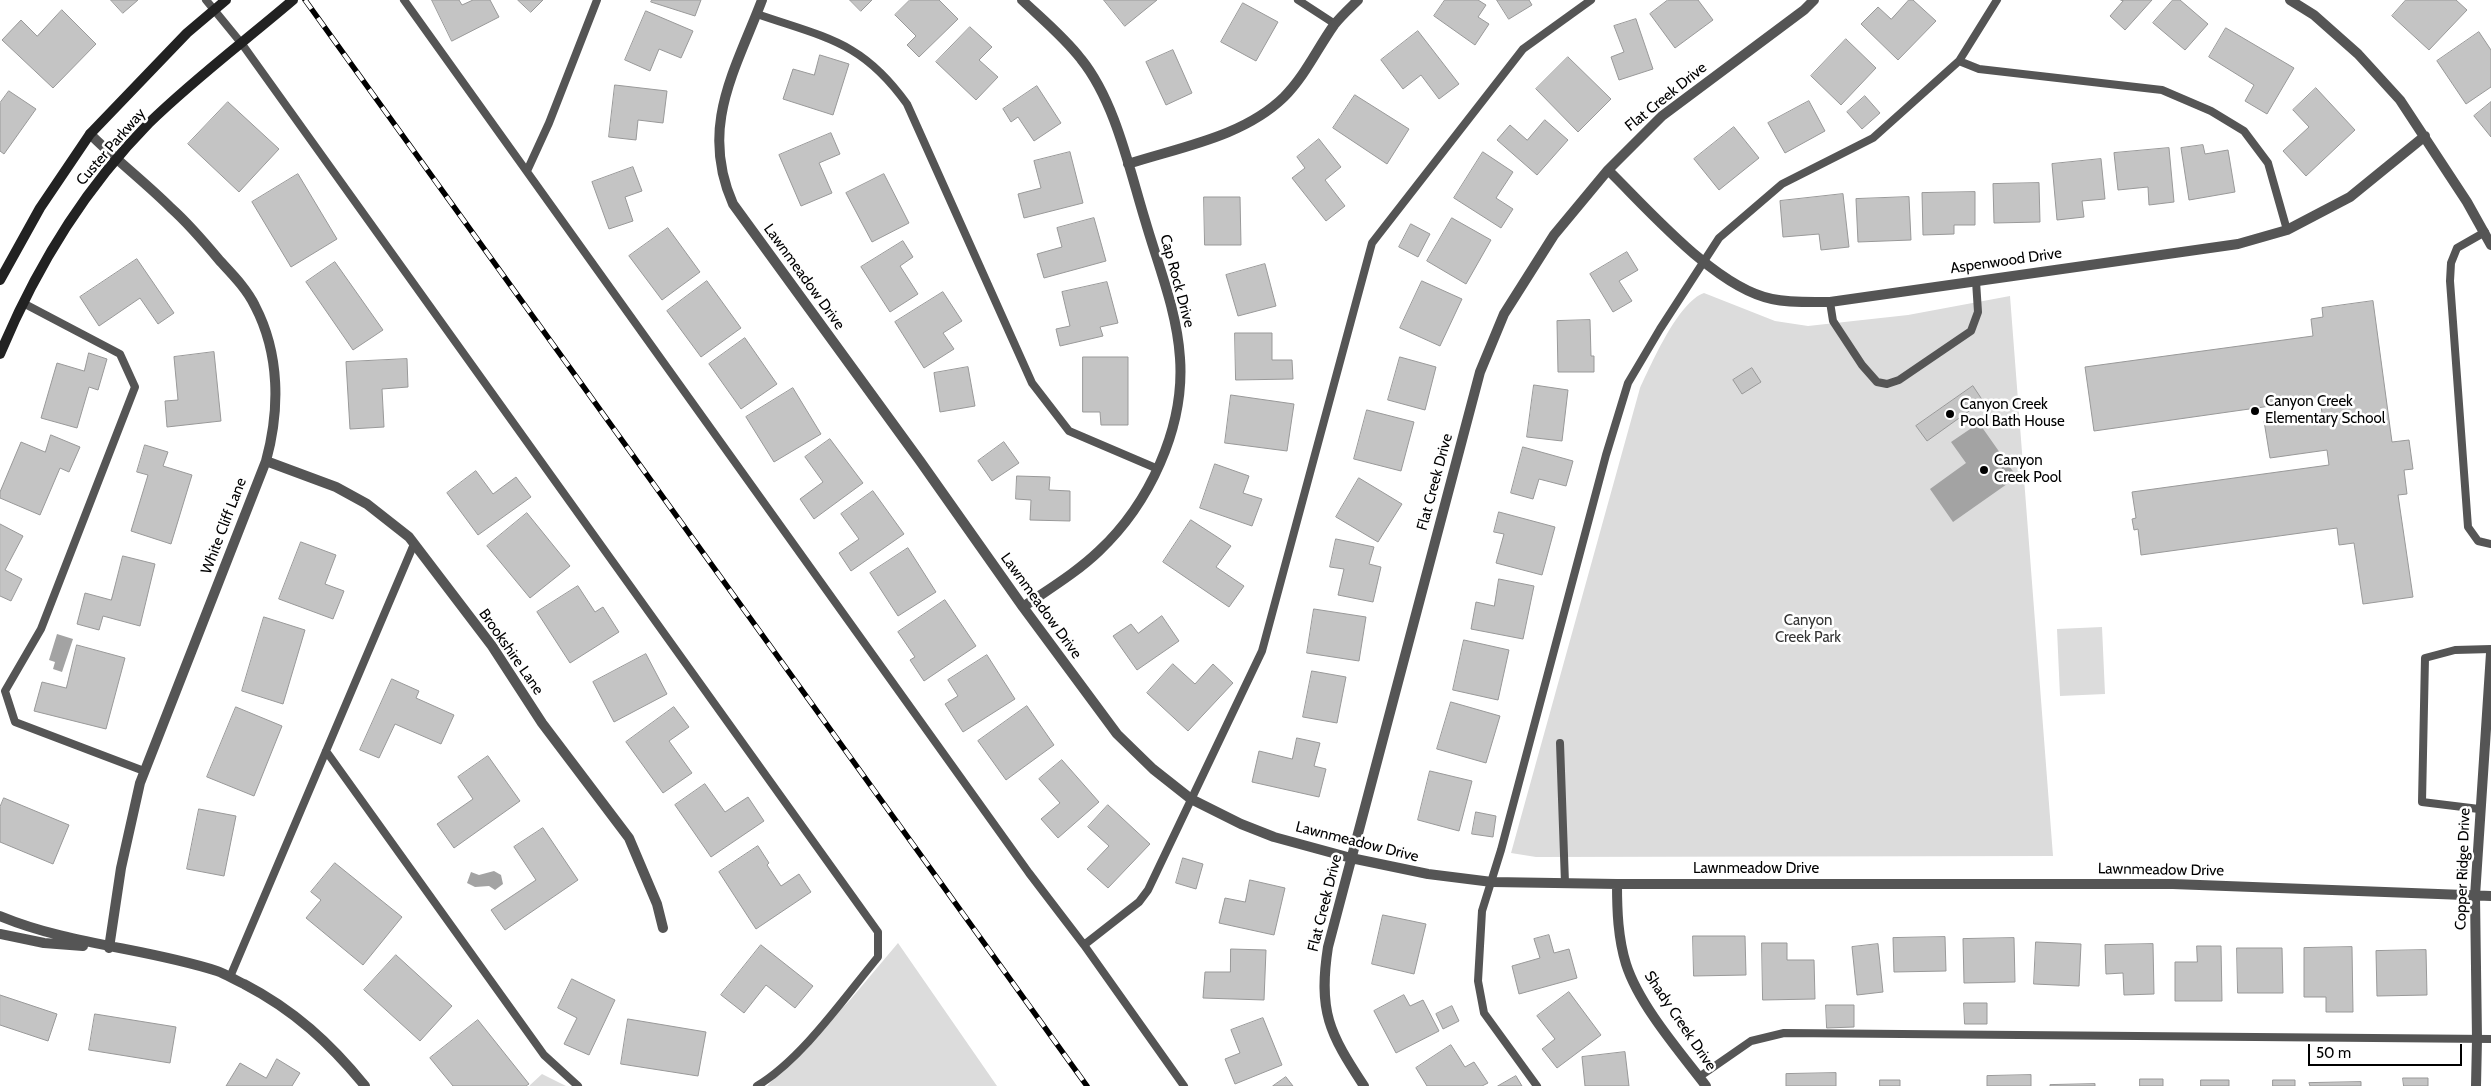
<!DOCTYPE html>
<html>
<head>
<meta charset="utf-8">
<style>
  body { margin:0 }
  #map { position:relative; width:2491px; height:1086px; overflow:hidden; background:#fff; font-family:Cabin,sans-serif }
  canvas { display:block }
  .scale { position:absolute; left:2308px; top:1044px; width:154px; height:22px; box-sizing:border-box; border:2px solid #000; border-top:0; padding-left:6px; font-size:15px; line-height:18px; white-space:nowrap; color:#000; -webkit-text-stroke:4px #fff; paint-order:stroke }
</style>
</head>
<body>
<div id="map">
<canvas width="2491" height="1086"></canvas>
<div class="scale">50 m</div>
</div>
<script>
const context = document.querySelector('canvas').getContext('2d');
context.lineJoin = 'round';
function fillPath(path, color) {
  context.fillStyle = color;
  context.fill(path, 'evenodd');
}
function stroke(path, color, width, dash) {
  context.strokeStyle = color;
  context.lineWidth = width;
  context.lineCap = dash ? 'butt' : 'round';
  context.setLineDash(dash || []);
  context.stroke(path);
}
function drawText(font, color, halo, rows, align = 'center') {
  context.font = font + ' Cabin,sans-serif';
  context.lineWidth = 5;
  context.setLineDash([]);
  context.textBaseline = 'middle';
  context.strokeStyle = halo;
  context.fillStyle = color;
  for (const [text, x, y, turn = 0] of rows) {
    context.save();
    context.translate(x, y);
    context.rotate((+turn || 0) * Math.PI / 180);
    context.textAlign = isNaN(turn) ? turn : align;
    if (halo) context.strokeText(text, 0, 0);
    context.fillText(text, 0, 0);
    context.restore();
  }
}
fillPath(new Path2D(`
  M1704,293L1775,321L1808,326L1908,315L2010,296L2053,856L1536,857L1511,853L1640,388C1652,363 1678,302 1704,293Z
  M2102,627L2105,694L2060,696L2057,629Z
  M898,943L997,1086H767L850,1000Z
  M542,1074L566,1086H529Z`), '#dcdcdc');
fillPath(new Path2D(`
  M1979,423L2017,477L1953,522L1930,489L1966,463L1951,442Z
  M57,634L73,639L62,672L53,669L55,662L49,660Z
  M494,871L501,875L503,884L495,890L489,886L475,887L467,883L471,872L479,875Z`), '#a3a3a3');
const building = new Path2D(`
  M111,0H138L123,13Z
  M432,0H459L462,5L473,0H490L499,17L452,41Z
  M518,0H543L531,12Z
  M652,0H701L695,16L651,2Z
  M850,0H872L861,11Z
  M910,0H939L958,19L919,57L907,45L916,36L895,15Z
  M1104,0H1157L1125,26Z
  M1445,0H1478L1486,5L1478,17L1489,24L1475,45L1434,16Z
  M1497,0H1529L1532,5L1509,19Z
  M1668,0H1698L1713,20L1675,48L1650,14Z
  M1909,0H1913L1936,21L1898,60L1861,24L1878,7L1891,19Z
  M2121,0H2152L2125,30L2110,16L2123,1Z
  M2173,0H2180L2208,24L2185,50L2153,23Z
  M2406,0H2456L2467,10L2429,50L2392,16Z
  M1243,3L1278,22L1256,61L1221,42Z
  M62,10L96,44L53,88L2,40L21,20L37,36Z
  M646,11L693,31L681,58L659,49L650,71L625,60Z
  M1636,19L1653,69L1619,80L1611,57L1624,52L1614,26Z
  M970,27L992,47L979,60L998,77L976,100L936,62Z
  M2226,28L2294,68L2267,114L2245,101L2254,85L2209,57Z
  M1418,31L1459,84L1439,99L1421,75L1403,89L1381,60Z
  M2479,32L2491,50V87L2466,104L2437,61Z
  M1846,39L1876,68L1841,105L1811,76Z
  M1173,50L1192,93L1166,105L1146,62Z
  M820,55L849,64L833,115L783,99L793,69L814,75Z
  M1568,57L1611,99L1578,132L1536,89Z
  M615,85L667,91L663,123L638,120L636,140L609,137Z
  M1037,86L1061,123L1034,141L1018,117L1011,122L1003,109Z
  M2316,88L2355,130L2306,176L2283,151L2309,127L2293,110Z
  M9,91L36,109L4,154L0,151V103Z
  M1355,95L1409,129L1387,164L1333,128Z
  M1865,96L1880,113L1862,129L1847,112Z
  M1809,101L1825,131L1785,153L1768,123Z
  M228,102L279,149L239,192L188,144Z
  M2491,102V137L2474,116Z
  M1545,120L1568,140L1537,175L1497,140L1510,125L1527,140Z
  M1734,127L1759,158L1719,190L1694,159Z
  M831,133L840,154L819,163L832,193L801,206L779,155Z
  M1319,139L1341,167L1325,180L1345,206L1326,221L1292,178L1305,168L1297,157Z
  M2203,145L2205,154L2228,150L2235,192L2189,200L2181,148Z
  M2169,148L2174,202L2149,205L2148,187L2118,190L2114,153Z
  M1070,152L1083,203L1024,218L1018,194L1041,188L1034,161Z
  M1483,152L1513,172L1496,198L1513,209L1501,228L1454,198Z
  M2101,159L2105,199L2082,201L2084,217L2057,220L2052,164Z
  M633,167L642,191L625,197L633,221L609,229L592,182Z
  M298,174L337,239L291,267L252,202Z
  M884,174L909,223L872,242L846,193Z
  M2039,183L2040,222L1994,223L1993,184Z
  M1975,192V225H1954V234L1923,235L1922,193Z
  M1843,194L1849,247L1821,250L1819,234L1783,237L1780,201Z
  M1204,197H1240L1241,245H1205Z
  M1909,197L1911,240L1858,242L1856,199Z
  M1094,218L1106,261L1044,278L1037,254L1062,247L1057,228Z
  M1452,218L1491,240L1466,284L1427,261Z
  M1411,224L1430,234L1418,257L1399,247Z
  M668,228L700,272L662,300L629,256Z
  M903,241L913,257L900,266L918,294L890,312L861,267Z
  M1627,252L1638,270L1619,281L1632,301L1613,312L1590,274Z
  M137,259L174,313L158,324L140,298L99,326L80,297Z
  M335,262L383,330L353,350L306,282Z
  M1265,264L1276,306L1238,316L1226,275Z
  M707,281L741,328L701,357L667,311Z
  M1422,281L1462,299L1440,346L1400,328Z
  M1107,282L1118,323L1100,327L1103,336L1060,346L1056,329L1070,326L1062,292Z
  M943,292L962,321L943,333L954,349L924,368L895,322Z
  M2373,301L2392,442L2409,440L2413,469L2404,470L2407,494L2398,495L2413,597L2363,604L2354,543L2339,545L2337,528L2141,555L2138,529L2134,530L2132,519L2136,518L2132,492L2329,465L2327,450L2270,458L2264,421L2322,413L2320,399L2094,431L2085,367L2313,336L2311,319L2323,317L2322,308Z
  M1590,320L1591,356H1594V372H1558L1557,321Z
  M1235,333H1272V360H1292L1293,379L1236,380Z
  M745,338L777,384L741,409L709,364Z
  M214,352L221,421L167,427L165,401L178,400L174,357Z
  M89,353L107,359L98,390L89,387L77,428L41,418L57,363L84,371Z
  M1083,357H1128V425H1101L1100,412H1083Z
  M1400,357L1436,367L1425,410L1388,400Z
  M407,359L408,387L382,389L384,427L350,429L346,362Z
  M968,367L975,406L940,412L934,373Z
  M1752,368L1761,382L1742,394L1733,380Z
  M1534,385L1568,390L1562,441L1527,437Z
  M1973,386L1983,401L1927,441L1916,426Z
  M793,388L821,434L774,462L746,417Z
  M1231,395L1294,404L1287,451L1225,443Z
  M1367,410L1414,422L1401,471L1354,459Z
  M51,435L80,447L69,472L60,468L40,515L0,498V492L21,442L45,452Z
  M830,439L863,483L814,519L800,499L823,482L805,457Z
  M1004,442L1019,463L992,481L978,461Z
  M145,445L168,452L163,466L192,475L171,544L131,531L148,475L137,472Z
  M1523,447L1573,461L1566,486L1539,479L1533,499L1511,493Z
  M1215,464L1249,476L1243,493L1262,499L1252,526L1200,508Z
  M476,471L493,494L516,477L531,497L478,535L447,493Z
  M1017,476L1050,477L1049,490L1070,491V521L1030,520L1031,500L1016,499Z
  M1359,478L1402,504L1378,542L1336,517Z
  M873,491L904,534L851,571L839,553L859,539L841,514Z
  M1499,512L1555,527L1542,575L1496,563L1504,534L1494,532Z
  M527,513L570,566L530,598L487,546Z
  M1191,520L1231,546L1216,567L1244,586L1229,607L1163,562Z
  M0,524L23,536L5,570L22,579L11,601L0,596Z
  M1336,539L1374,547L1369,564L1381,567L1373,602L1338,595L1344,569L1330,567Z
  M301,542L336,555L325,584L344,591L333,619L279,599Z
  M908,548L936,592L898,616L870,573Z
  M123,556L155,564L140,626L103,616L99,630L77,624L85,593L111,600Z
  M1499,579L1534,586L1523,639L1471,629L1476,602L1494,606Z
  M578,586L595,612L603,607L619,632L570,663L537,612Z
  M945,600L976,646L924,681L910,660L915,657L898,632Z
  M1314,609L1366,617L1359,661L1307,653Z
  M1162,616L1179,641L1137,670L1113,636L1131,624L1138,633Z
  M264,617L305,630L283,704L242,691Z
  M1464,640L1509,650L1498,700L1453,690Z
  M77,645L125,658L106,729L34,711L42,682L66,688Z
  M646,654L667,694L614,722L593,682Z
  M987,655L1015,699L963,732L945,704L958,696L948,680Z
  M1173,664L1195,684L1213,664L1233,683L1188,731L1147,693Z
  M1312,671L1346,677L1337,723L1303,717Z
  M392,679L419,691L416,698L454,715L441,744L395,724L379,758L360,750Z
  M1451,702L1500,716L1486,763L1437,749Z
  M1027,706L1054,745L1006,780L978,741Z
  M236,707L282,726L254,796L207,777Z
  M674,707L689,727L669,741L692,773L663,793L626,742Z
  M1297,738L1320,743L1314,766L1326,769L1319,797L1252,782L1259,751L1292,759Z
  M488,756L520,801L454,848L437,824L473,799L458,777Z
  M1062,760L1099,802L1058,838L1041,819L1060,803L1039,779Z
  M1430,771L1472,781L1459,831L1418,820Z
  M705,784L725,812L748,797L764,821L711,857L675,805Z
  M4,798L69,825L53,864L0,842V807Z
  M1108,805L1150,844L1108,888L1087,869L1109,846L1088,827Z
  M199,809L236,816L224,876L187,869Z
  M1476,812L1496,816L1493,837L1472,834Z
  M543,828L578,880L505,930L491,910L536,880L514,847Z
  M758,846L769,863L767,865L781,886L799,874L811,892L756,929L719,872Z
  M1183,858L1203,864L1196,889L1176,883Z
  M335,863L402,917L363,965L306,918L321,900L311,892Z
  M1250,880L1285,888L1274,935L1219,923L1225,898L1245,902Z
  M1383,915L1426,924L1414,974L1372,964Z
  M1549,935L1554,953L1569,949L1577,978L1519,994L1512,966L1540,958L1534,939Z
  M1693,936H1745L1746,975L1694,976Z
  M1945,937L1946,971L1894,972L1893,938Z
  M2014,938L2015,982L1964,983L1963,939Z
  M2036,942L2081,944L2079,986L2034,984Z
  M1762,943H1787V960H1814L1815,999L1763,1000Z
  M1878,944L1883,992L1857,995L1852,947Z
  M2153,944L2154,994L2124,995L2123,973L2106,974L2105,945Z
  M761,945L813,986L795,1008L766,985L744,1013L721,995Z
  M2197,946H2221L2222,1001H2175V962H2197Z
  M2352,947L2353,1012H2326V997H2304V948Z
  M2237,948H2282L2283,993H2238Z
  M1231,949L1266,950L1264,1000L1203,998L1205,972H1230Z
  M2426,950L2427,995L2377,996L2376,951Z
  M396,955L452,1006L420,1041L364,990Z
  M572,979L615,1000L589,1055L564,1044L577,1018L558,1008Z
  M1569,992L1601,1035L1557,1068L1542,1049L1555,1039L1537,1016Z
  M0,995L57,1014L48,1041L0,1025Z
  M1404,995L1410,1006L1423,1000L1439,1031L1396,1053L1374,1011Z
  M1964,1003H1987V1024H1965Z
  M1826,1005H1854V1027L1827,1028Z
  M1452,1006L1459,1021L1443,1029L1436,1014Z
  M95,1014L176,1027L170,1063L89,1050Z
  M1263,1018L1282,1065L1235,1084L1225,1059L1240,1053L1231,1030Z
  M628,1019L706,1032L698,1076L621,1064Z
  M478,1020L529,1084L526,1086H453L430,1058Z
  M1451,1045L1465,1067L1474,1062L1488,1083L1482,1086H1427L1416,1068Z
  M1625,1052L1629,1086H1585L1582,1057Z
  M277,1059L300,1073L292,1086H226L240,1063L266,1078Z
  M1836,1073V1086H1786V1074Z
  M2031,1075V1086H1987V1076Z
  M1516,1076L1522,1086H1498Z
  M1286,1077L1293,1086H1273Z
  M2403,1078H2428V1086H2404Z
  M2140,1079H2163V1086H2140Z
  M1880,1080H1900V1086H1880Z
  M2201,1080H2229V1086H2201Z
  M2273,1080H2295V1086H2273Z
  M2361,1082V1086H2310L2309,1083Z
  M2095,1084V1086H2050V1085Z`);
fillPath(building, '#c4c4c4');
stroke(building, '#999', 1);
stroke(new Path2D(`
  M206,0L242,44L878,932V957C844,998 802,1059 757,1086
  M404,0L1029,873L1084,945L1184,1086
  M1298,0L1335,24
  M757,14C826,38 862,41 907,104L1032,383L1069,431L1158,469
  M1959,61L1979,69L2162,90L2211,111L2244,131L2268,163L2287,230
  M527,171L549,123L597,0
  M2485,232L2457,248L2451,263L2450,281L2468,527L2478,541L2491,544
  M1830,302L1833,321L1862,365L1877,382L1887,384L1899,380L1971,331L1978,312L1976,281
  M23,303L120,354L135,387L41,629L5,691L15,722L144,771
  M1560,743L1565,883
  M326,751L544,1055L578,1086
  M2479,809L2422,802L2425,658L2455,650L2491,649
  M1084,945L1139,902L1148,890L1262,651L1372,243L1523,49L1591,0
  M230,977L414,544
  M1699,1077L1751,1041L1784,1033L2491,1039
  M1537,1086L1484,1013L1478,981L1482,911L1501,850L1606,455L1628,383L1660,329L1719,238L1782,184L1873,138L1959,61L1997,0`), '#555', 8);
stroke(new Path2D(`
  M762,0C735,71 699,127 733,204L920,461L1023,607L1117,734L1153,769L1191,799L1241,824L1274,837L1351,858L1428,874L1492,882L1617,884H2173L2491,896
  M1022,0C1042,19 1064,37 1081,59C1115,101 1129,168 1145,220C1158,265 1177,311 1180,358C1185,428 1149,504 1099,551C1076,573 1049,589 1023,607
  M2290,0L2314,15L2358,54L2400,100L2467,202L2491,245
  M90,134C116,160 145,182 171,208C189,224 205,243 220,261C232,274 247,289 255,306C280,354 280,410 266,461L140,783L121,868L109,948
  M1128,164C1180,147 1243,137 1284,97C1305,76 1317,49 1334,25C1341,16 1350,8 1358,0
  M1608,170C1649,210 1716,288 1772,299C1791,303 1811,302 1830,302L2238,244L2287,230L2350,197L2425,136
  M266,461L336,487L367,504L409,537L492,646L542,723L629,838L657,904L663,928
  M1617,884C1617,911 1618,938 1626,964C1639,1005 1680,1052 1706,1086
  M0,916C70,945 146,948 217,971C226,974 235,980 244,984C294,1010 330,1043 365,1086
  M0,934L44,943L83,946
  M1364,1086C1329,1033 1318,1011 1328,947L1480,372L1504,314L1554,235L1608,170L1662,116L1804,10L1814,0
  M2476,1086L2477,1039L2475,896L2491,653`), '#555', 10);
stroke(new Path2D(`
  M0,280L40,208L90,134L187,33L226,0
  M0,354C35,270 85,188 149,123C194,79 245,41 293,0`), '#222', 10);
const rail = new Path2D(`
  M305,0L1087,1086`);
stroke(rail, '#000', 5.5);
stroke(rail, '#fff', 4, [11]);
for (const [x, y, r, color] of [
  [2255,411,5,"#000"],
  [1950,414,5,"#000"],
  [1984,470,5,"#000"]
]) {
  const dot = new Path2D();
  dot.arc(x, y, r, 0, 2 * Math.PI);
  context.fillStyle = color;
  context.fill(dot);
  stroke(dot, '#fff', 2);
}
drawText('15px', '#000', '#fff', [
  ["Flat Creek Drive",1666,97,-39],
  ["Custer Parkway",111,147,-49],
  ["Aspenwood Drive",2006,261,-8],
  ["Lawnmeadow Drive",804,277,54],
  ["Cap Rock Drive",1177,281,75],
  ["Flat Creek Drive",1435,482,-75],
  ["White Cliff Lane",224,526,-69],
  ["Lawnmeadow Drive",1041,606,54],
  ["Brookshire Lane",511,652,55],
  ["Lawnmeadow Drive",1357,842,14],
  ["Lawnmeadow Drive",1756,869],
  ["Copper Ridge Drive",2463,869,-88],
  ["Lawnmeadow Drive",2161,870,1],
  ["Flat Creek Drive",1325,903,-76],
  ["Shady Creek Drive",1680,1021,56]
]);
drawText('15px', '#000', '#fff', [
  ["Canyon Creek",2265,402],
  ["Elementary School",2265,419],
  ["Canyon Creek",1960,405],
  ["Pool Bath House",1960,422],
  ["Canyon",1994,461],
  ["Creek Pool",1994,478]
], 'left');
drawText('15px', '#333', '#fff', [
  ["Canyon",1808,621],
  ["Creek Park",1808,638]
]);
</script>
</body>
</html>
